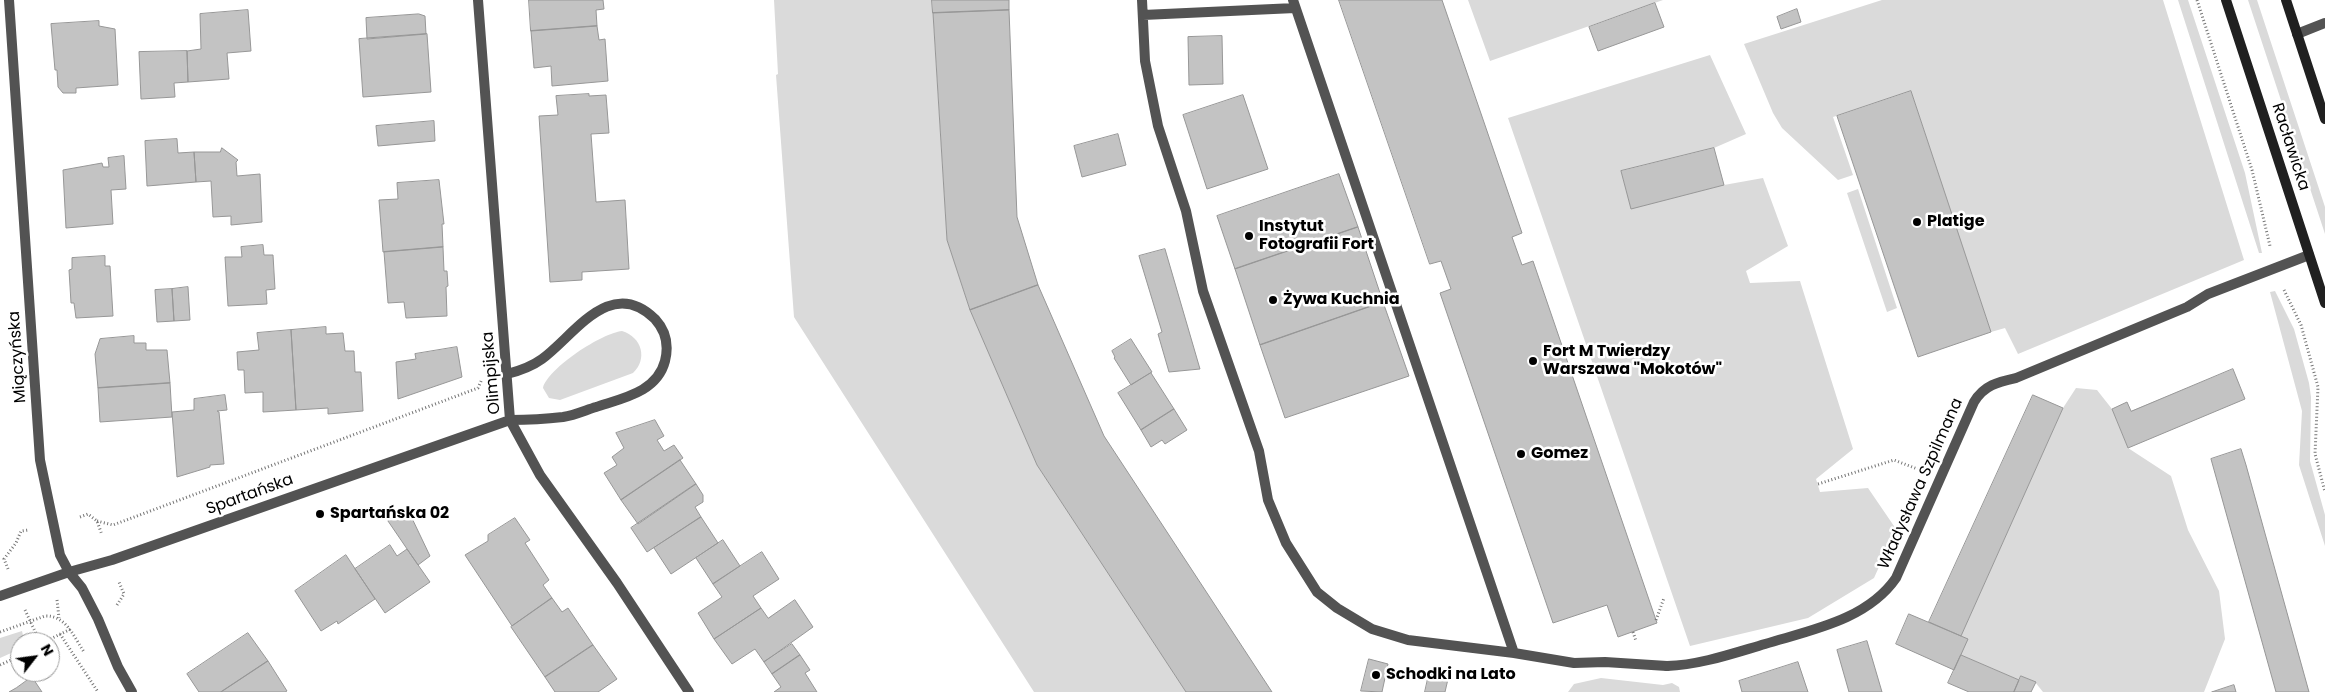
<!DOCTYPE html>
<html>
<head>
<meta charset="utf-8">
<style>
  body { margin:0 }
  #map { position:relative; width:2325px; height:692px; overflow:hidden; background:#fff; font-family:Poppins,sans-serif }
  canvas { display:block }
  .north { position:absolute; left:10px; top:632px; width:50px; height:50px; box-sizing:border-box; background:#fff; border:1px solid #999; border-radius:50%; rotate:60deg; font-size:14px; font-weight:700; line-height:20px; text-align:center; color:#000 }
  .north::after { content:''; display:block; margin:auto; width:18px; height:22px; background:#000; clip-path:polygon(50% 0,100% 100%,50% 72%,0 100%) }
</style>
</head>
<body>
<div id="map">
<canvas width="2325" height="692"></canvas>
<div class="north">N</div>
</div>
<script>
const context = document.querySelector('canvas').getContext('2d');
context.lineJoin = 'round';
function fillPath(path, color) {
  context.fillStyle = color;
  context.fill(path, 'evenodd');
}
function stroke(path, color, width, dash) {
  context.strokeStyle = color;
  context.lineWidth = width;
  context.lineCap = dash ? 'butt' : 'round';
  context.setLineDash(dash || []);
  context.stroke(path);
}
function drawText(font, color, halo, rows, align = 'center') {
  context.font = font + ' Poppins,sans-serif';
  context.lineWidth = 5;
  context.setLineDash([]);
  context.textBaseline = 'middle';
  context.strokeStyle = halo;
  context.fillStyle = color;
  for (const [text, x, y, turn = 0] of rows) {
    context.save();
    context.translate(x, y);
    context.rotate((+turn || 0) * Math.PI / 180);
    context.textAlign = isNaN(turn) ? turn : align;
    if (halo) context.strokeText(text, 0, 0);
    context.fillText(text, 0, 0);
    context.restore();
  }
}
fillPath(new Path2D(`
  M774,0H932L947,240L970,310L1037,465L1186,692H1034L794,317L776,75L778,74Z
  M1468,0H1663L1490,61Z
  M1882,0H2163L2244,260L2018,354L2005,328L1991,332L1911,91L1833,117L1853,175L1838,180L1782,128L1773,113L1744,44Z
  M2178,0H2188L2245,173L2262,253H2259Z
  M2248,0H2257L2325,207V234Z
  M1710,55L1746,134L1714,148L1621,171L1631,208L1724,185L1763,178L1788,246L1746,271L1750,283L1800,281L1853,449L1816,479L1820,492L1868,488L1896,529L1874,578L1808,618L1690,646L1508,118Z
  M1858,189L1897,308L1887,312L1847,193Z
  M2275,291L2294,329L2309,383L2311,397L2310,461L2325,515V546L2299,465L2302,411L2270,292Z
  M622,331C642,337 648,359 633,373L560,400L549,398L543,388C548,368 602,333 622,331Z
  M2076,388L2097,390L2112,409L2128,448L2171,476L2188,530L2219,591L2225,639L2204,692H2043L2035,682L2021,676L2019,680L1961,655V636L2063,408Z
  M22,631L24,640L20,642V649L0,658V638Z
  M1601,678L1663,685L1672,683L1679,687L1680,692H1568L1574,684Z`), '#dadada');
const building = new Path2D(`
  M529,0H603L604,9L596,10L597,26L531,31Z
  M932,0H1009V10L933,13Z
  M1339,0H1442L1522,233L1512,237L1522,265L1533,261L1657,623L1618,637L1607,605L1553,623L1440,293L1451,289L1441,261L1430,264Z
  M1655,3L1664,27L1598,51L1589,27Z
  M1797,9L1801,22L1781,29L1777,17Z
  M248,10L251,51L227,53L229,79L188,82L187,51L201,49L200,14Z
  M1009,10L1017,217L1038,285L970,310L947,240L933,13Z
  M419,14L425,16L426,34L367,39L366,18Z
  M99,21V26L115,29L118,85L76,88V93H63L58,87L57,70H55L51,24Z
  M597,26L599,40L605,39L608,81L552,86L551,66L534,68L531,31Z
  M427,34L431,92L363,97L359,39Z
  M1222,36L1223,84L1189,85L1188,37Z
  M187,51L188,82L174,83L175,97L141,99L139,52Z
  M1911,91L1991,332L1918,357L1837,116Z
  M589,94V96L606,95L609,133L591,134L596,202L625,200L629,269L582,272V280L550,282L539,116L558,115L556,96Z
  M1243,95L1268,169L1207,189L1183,115Z
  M434,121L435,141L378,146L376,126Z
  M1118,134L1126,165L1082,177L1074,146Z
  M177,139L178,153L194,152L196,182L147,186L145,141Z
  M222,148L238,160L236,162L237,176L260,174L262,222L231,225V216L213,217L211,181L196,182L194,152H220Z
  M1714,148L1724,185L1631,209L1621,171Z
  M124,156L126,189L111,190L113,224L66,228L63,170L102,163L103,167H109L108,158Z
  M1339,174L1358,227L1235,269L1217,216Z
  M439,180L444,224H442L443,247L383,252L379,200L398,199L397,183Z
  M1358,227L1383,302L1260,345L1235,269Z
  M263,245L264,255H273L275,289L266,290L267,304L228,306L225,257H242L241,247Z
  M443,247L444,271H447L448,286L446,287L447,316L406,318L404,302L388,303L384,252Z
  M1165,249L1200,369L1169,372L1158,334L1162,332L1139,256Z
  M105,256V266H110L113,316L76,318L74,303H71L69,270L72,269V258Z
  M1038,285L1104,436L1272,692H1186L1037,465L970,310Z
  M188,287L190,320L174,321L172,289Z
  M172,289L174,321L157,322L155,290Z
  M1383,302L1409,376L1285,418L1260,345Z
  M326,327V334L343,333L345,351H354L355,372H361L363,411L328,414V408L296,410L291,330Z
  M291,330L296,410L263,412V392L245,393L244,370H238L237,352L259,350L257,333Z
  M134,336V343H146V350H167L170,383L98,388L95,354L100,339Z
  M1131,339L1152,372L1131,385L1114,358L1115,357L1112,351Z
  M457,347L462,377L398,399L396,362L416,359L415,354Z
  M2233,369L2245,399L2128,448L2112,409L2127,402L2131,411Z
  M1151,373L1174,409L1141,430L1118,393Z
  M170,383L172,417L100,422L98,388Z
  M225,395L227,410L217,411L219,412L224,464L210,465V467L177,477L172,412L194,410V399Z
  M2033,395L2063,408L1961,636L1929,622Z
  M1174,409L1187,430L1165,444L1162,440L1151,447L1141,430Z
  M655,420L664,436L657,440L664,451L674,445L683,458L621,500L604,473L617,465L612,457L624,448L616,433Z
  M2241,449L2246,465L2309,692H2276L2211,459Z
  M680,460L696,484L638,524L621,500Z
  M696,484L703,495V502L695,507L701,517L647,552L631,528Z
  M409,512L430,556L418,565L388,521Z
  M701,517L718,543L671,574L654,548Z
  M515,518L530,540L525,543L549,580L543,585L552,598L512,626L465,555L488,541V535Z
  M723,540L740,566L713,584L696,558Z
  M390,545L397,556L407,549L430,582L385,613L355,569Z
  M762,552L779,579L753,596L761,608L714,639L698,613L722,597L713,584Z
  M346,555L375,599L338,624L337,621L321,631L295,591Z
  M552,598L562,612L568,608L593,645L545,677L511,627Z
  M795,600L813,627L764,662L755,649L732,664L714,639L761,608L768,618Z
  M1909,614L1968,639L1954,670L1896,644Z
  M248,633L268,661L221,692H199L187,674Z
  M1867,641L1882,692H1849L1837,650Z
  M792,644L800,655L772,674L764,662Z
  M593,645L617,679L598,692H555L545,677Z
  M800,655L810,670L805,673L817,692H774L781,687L772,674Z
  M1961,655L2019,680L2014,692H1969L1948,683Z
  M1369,659L1388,664L1382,692L1361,691Z
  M268,661L287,691L285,692H221Z
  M1798,662L1808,692H1742L1739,681Z
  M1429,674L1448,679L1445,692H1425Z
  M2021,676L2036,682L2031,692H2014Z
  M32,677L42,692H9L16,688Z
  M2234,685L2236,692H2212Z`);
fillPath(building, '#c3c3c3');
stroke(building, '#979797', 1);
stroke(new Path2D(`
  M2197,0L2252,170L2270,246
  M2284,290L2301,325L2318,387L2315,454L2325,492
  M1818,484L1894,460L1920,470
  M80,517L88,514L97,521L102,535
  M97,521L113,525L478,388L482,379
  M8,569L4,559L16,543L21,531L29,530
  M57,600L59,618
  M117,605L124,594L119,582
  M25,610L40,642
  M1656,620L1664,598
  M0,632L45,616C66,615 74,637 84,652
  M1633,632L1636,641
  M60,634L98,692
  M44,642L71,629
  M0,665L20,656`), '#757575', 3, [1, 2.5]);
stroke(new Path2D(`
  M1142,0L1145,61L1158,126L1186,211L1203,291L1259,451L1268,500L1286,543L1317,592L1337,608L1372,629L1408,640L1514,653L1574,663L1605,662L1667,666
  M1293,0L1514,653
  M1143,15L1295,8
  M507,374C519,371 531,367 542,359C574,336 610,275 655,319C666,331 669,345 665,361C657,392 623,398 596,407C586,410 575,415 563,417C546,419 528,420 510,420`), '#535353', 10);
stroke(new Path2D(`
  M9,0L40,460L60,555L69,572L82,588L98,619L118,667L132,692
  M478,0L510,420L540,475L617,583L689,692
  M2297,34L2325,23
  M0,596L69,572L112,560L510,420
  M1667,666C1700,665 1734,653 1765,644C1811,630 1867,620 1896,578L1974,402C1984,385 1998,382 2016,378L2187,307L2208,294L2309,255`), '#535353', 10);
stroke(new Path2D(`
  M2226,0L2325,303
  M2286,0L2325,119`), '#202020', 10);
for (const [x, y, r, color] of [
  [1917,222,5,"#000"],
  [1249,236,5,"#000"],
  [1273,300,5,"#000"],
  [1533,361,5,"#000"],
  [1521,454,5,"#000"],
  [320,514,5,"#000"],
  [1376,675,5,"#000"]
]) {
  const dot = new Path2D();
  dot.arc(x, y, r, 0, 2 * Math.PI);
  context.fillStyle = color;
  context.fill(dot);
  stroke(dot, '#fff', 2);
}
drawText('16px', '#000', '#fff', [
  ["Racławicka",2290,147,72],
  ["Miączyńska",18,357,-94],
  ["Olimpijska",492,373,-95],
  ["Władysława Szpilmana",1921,484,-66],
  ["Spartańska",250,495,-20]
]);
drawText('bold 16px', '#000', '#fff', [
  ["Platige",1927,222],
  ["Instytut",1259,227],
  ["Fotografii Fort",1259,245],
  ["Żywa Kuchnia",1283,300],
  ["Fort M Twierdzy",1543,352],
  ["Warszawa \"Mokotów\"",1543,370],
  ["Gomez",1531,454],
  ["Spartańska 02",330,514],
  ["Schodki na Lato",1386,675]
], 'left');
</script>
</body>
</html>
